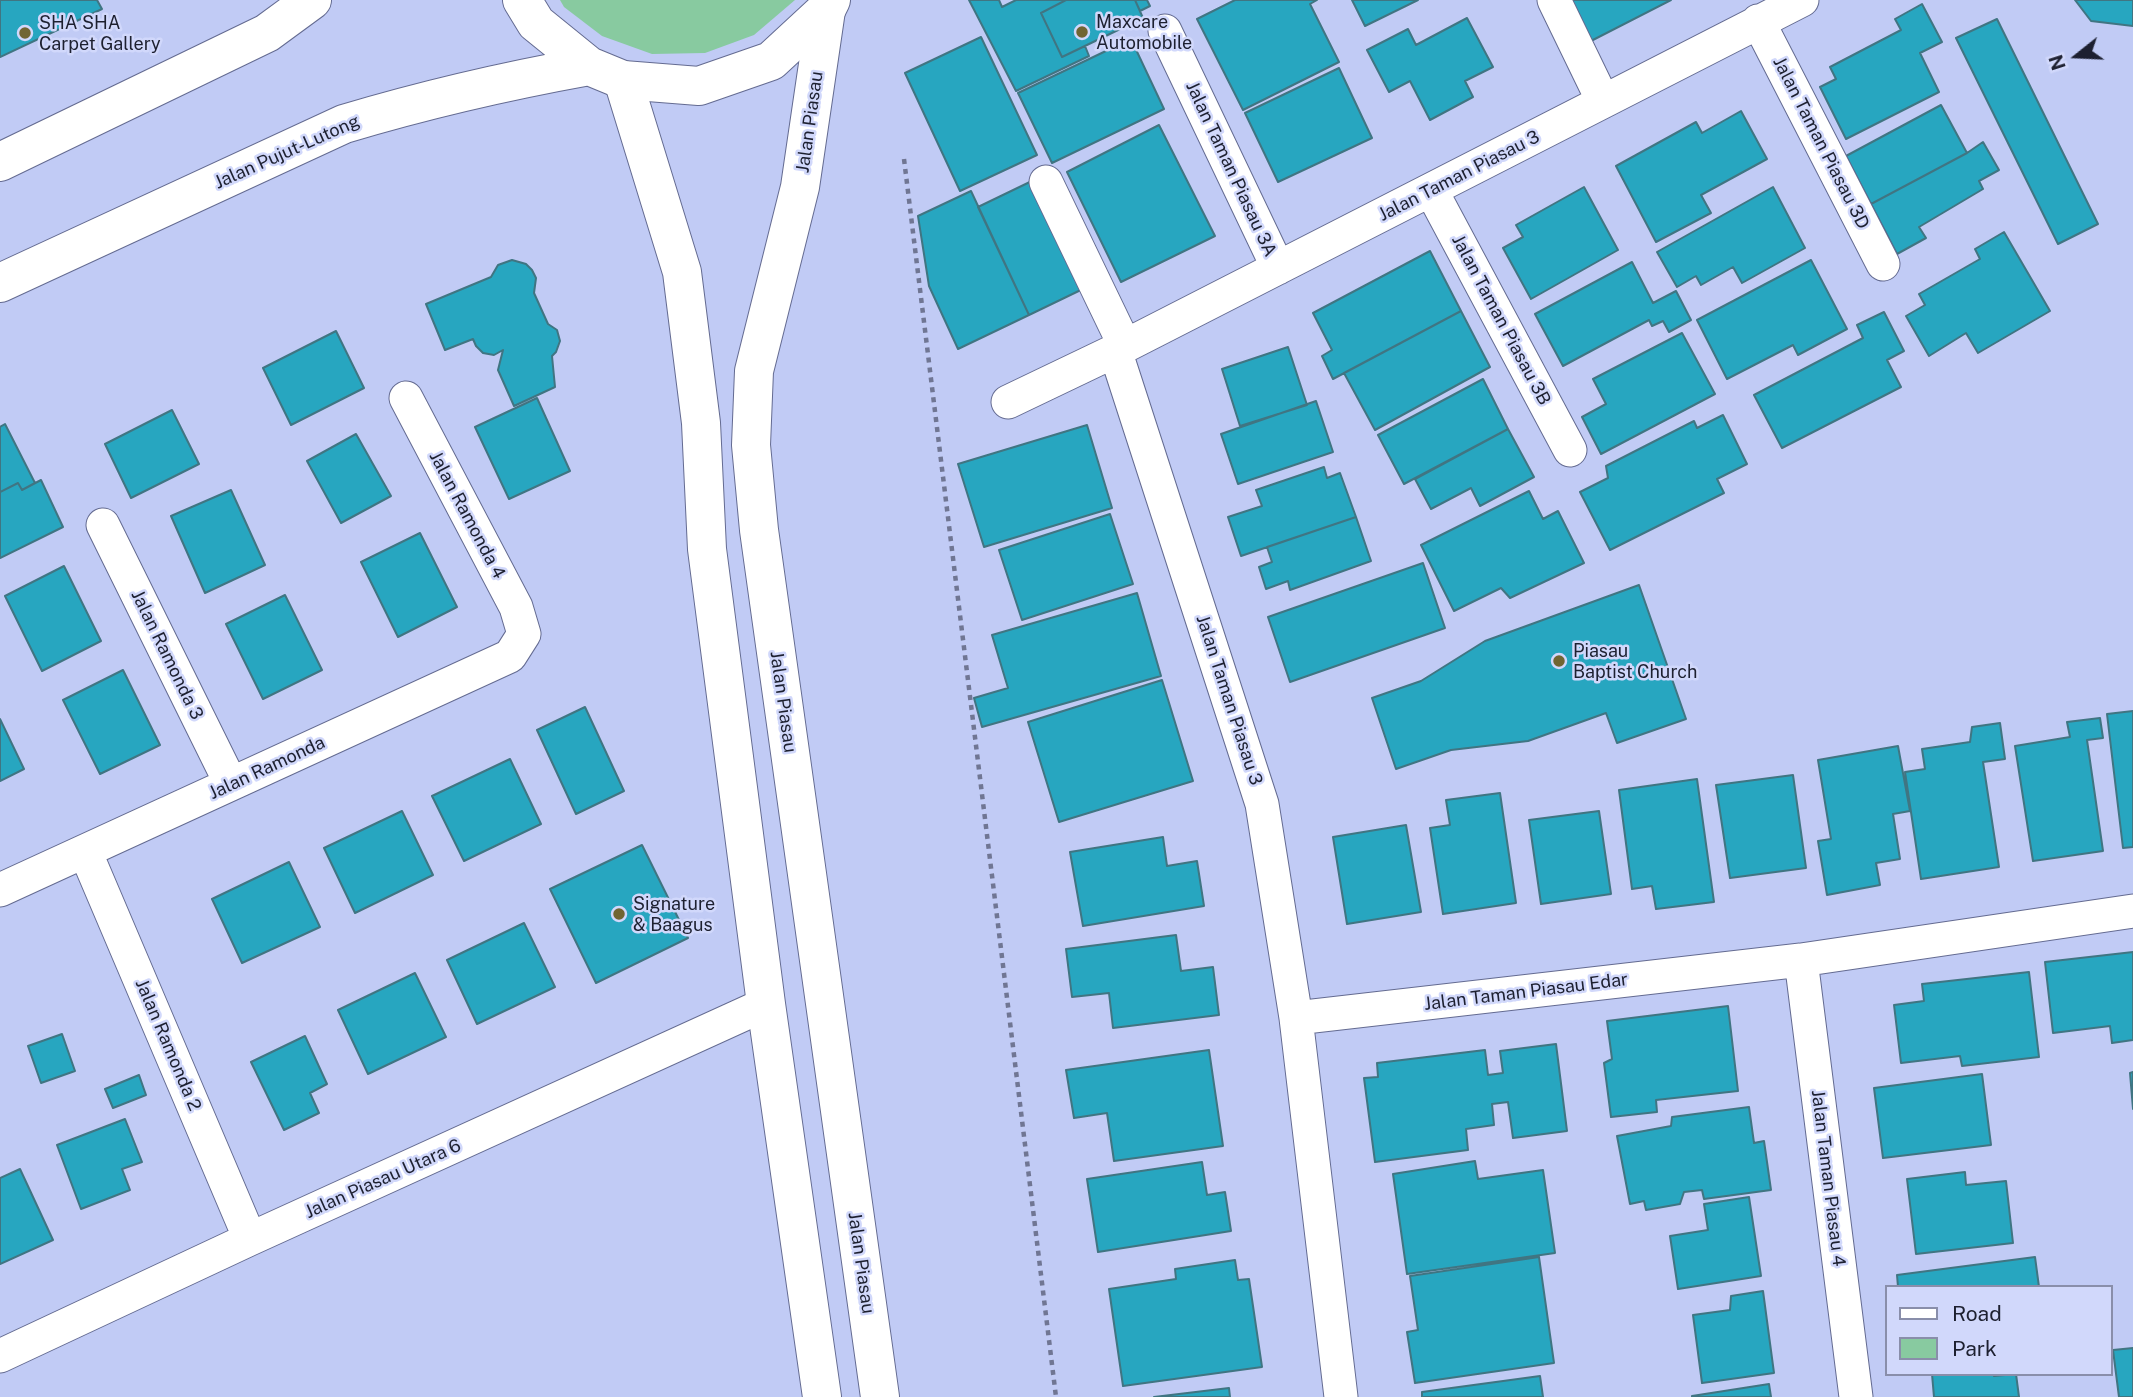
<!DOCTYPE html>
<html>
<head>
<meta charset="utf-8">
<style>
  body { margin:0 }
  #map { position:relative; width:2133px; height:1397px; overflow:hidden; background:#c1cbf5; font-family:"Public Sans",sans-serif }
  canvas { display:block }
  .legend { position:absolute; left:1885px; top:1285px; width:228px; height:91px; box-sizing:border-box; background:#d1d8fb; border:2px solid #898eaa; margin:0; padding:9px 12px; list-style:none; font-size:21px; color:#1d2030 }
  .legend li { display:flex; align-items:center; gap:14px; height:35px }
  .legend b { width:35px; border:2px solid #898eaa }
  .north { position:absolute; left:2042px; top:21px; width:70px; height:70px; -webkit-text-stroke:5px #d1d8fb; paint-order:stroke; rotate:252deg; font-size:19px; font-weight:700; line-height:28px; text-align:center; color:#1d2030 }
  .north::after { content:''; display:block; margin:auto; width:24px; height:32px; background:#1d2030; clip-path:polygon(50% 0,100% 100%,50% 72%,0 100%) }
</style>
</head>
<body>
<div id="map">
<canvas width="2133" height="1397"></canvas>
<ul class="legend">
<li><b style="height:9px;background:#fff"></b>Road</li>
<li><b style="height:19px;background:#88caa0"></b>Park</li>
</ul>
<div class="north">N</div>
</div>
<script>
const context = document.querySelector('canvas').getContext('2d');
context.lineJoin = 'round';
function fillPath(path, color) {
  context.fillStyle = color;
  context.fill(path, 'evenodd');
}
function stroke(path, color, width, dash) {
  context.strokeStyle = color;
  context.lineWidth = width;
  context.lineCap = dash ? 'butt' : 'round';
  context.setLineDash(dash || []);
  context.stroke(path);
}
function drawText(font, color, halo, rows, align = 'center') {
  context.font = font + ' "Public Sans",sans-serif';
  context.lineWidth = 5;
  context.setLineDash([]);
  context.textBaseline = 'middle';
  context.strokeStyle = halo;
  context.fillStyle = color;
  for (const [text, x, y, turn = 0] of rows) {
    context.save();
    context.translate(x, y);
    context.rotate((+turn || 0) * Math.PI / 180);
    context.textAlign = isNaN(turn) ? turn : align;
    if (halo) context.strokeText(text, 0, 0);
    context.fillText(text, 0, 0);
    context.restore();
  }
}
fillPath(new Path2D(`
  M560,0H795L754,35L705,53L652,54L602,36L564,7Z`), '#88caa0');
const building = new Path2D(`
  M0,0H97L102,9L0,57Z
  M969,0H999L1002,7L1016,0H1066L1041,13L1062,57L1085,46L1089,56L1016,91Z
  M1066,0H1135L1143,18L1062,57L1041,13Z
  M1135,0H1147L1150,6L1140,11Z
  M1235,0H1317L1310,4L1339,62L1243,110L1197,19Z
  M1352,0H1418L1365,26Z
  M1568,0H1671L1589,42Z
  M2075,0H2133V26L2091,21Z
  M1922,4L1942,42L1920,53L1939,92L1846,139L1820,87L1836,79L1830,67L1901,30L1895,19Z
  M1467,18L1493,67L1465,81L1473,97L1430,120L1410,81L1389,92L1367,50L1408,29L1416,45Z
  M1997,19L2098,224L2058,244L1956,38Z
  M981,37L1037,155L960,191L905,73Z
  M1131,39L1164,109L1052,163L1018,93Z
  M1339,68L1372,138L1278,182L1245,113Z
  M1941,105L1967,153L1871,204L1846,156Z
  M1741,111L1767,159L1701,195L1711,213L1656,242L1616,166L1696,122L1702,133Z
  M1159,125L1215,236L1121,282L1067,172Z
  M1983,142L1999,170L1979,181L1983,189L1919,227L1926,238L1897,254L1871,204L1967,153Z
  M1036,179L1087,287L1029,315L978,207Z
  M1584,187L1618,250L1531,299L1503,248L1523,237L1516,225Z
  M1773,187L1805,248L1742,283L1733,267L1701,285L1696,276L1677,287L1657,252Z
  M971,191L1029,315L958,349L929,286L918,216Z
  M2004,232L2050,311L1978,353L1966,333L1929,356L1906,316L1925,305L1919,294L1980,259L1975,249Z
  M1430,251L1461,311L1333,379L1322,356L1332,350L1313,313Z
  M512,260L526,264L532,270L536,278L534,293L548,324L557,330L560,341L556,352L552,356L555,387L514,406L498,370L503,350L494,355L483,353L476,346L473,339L445,350L426,304L491,277L498,265Z
  M1811,260L1847,329L1798,355L1793,345L1727,379L1697,320Z
  M1632,262L1653,303L1676,291L1691,320L1669,332L1663,321L1652,326L1649,320L1563,366L1535,314Z
  M1461,311L1490,367L1375,430L1344,373Z
  M1884,312L1904,351L1887,360L1901,387L1782,448L1754,395L1863,338L1857,325Z
  M336,331L364,388L291,425L263,368Z
  M1682,333L1715,394L1601,454L1582,417L1606,404L1593,379Z
  M1288,347L1307,405L1240,426L1222,369Z
  M1483,379L1508,429L1404,484L1378,435Z
  M537,398L570,471L509,499L475,427Z
  M1316,401L1333,452L1238,484L1221,434Z
  M172,410L199,464L131,498L105,444Z
  M1723,415L1747,464L1717,479L1724,493L1610,550L1580,492L1608,478L1606,466L1694,421L1697,428Z
  M5,424L35,483L22,490L18,483L0,492V427Z
  M1087,425L1112,508L984,547L958,464Z
  M1508,429L1534,477L1480,506L1471,488L1431,509L1415,479Z
  M356,434L391,496L341,523L307,461Z
  M1324,467L1327,478L1340,473L1356,517L1241,556L1228,517L1262,506L1256,490Z
  M41,480L63,527L0,558V492L18,483L22,490Z
  M231,490L265,565L205,593L171,516Z
  M1529,491L1543,519L1558,511L1584,563L1510,598L1501,588L1454,611L1421,545Z
  M1110,514L1133,584L1022,620L999,550Z
  M1356,517L1371,561L1290,590L1288,581L1266,589L1259,567L1272,562L1267,547Z
  M420,533L457,607L398,637L361,562Z
  M1423,563L1445,628L1290,682L1268,617Z
  M64,566L101,641L42,671L5,596Z
  M1639,585L1686,719L1617,743L1606,713L1528,741L1451,750L1396,769L1372,698L1421,681L1485,641Z
  M1137,593L1161,676L982,727L974,698L1008,688L992,635Z
  M285,595L322,670L263,699L226,624Z
  M123,670L160,745L100,774L63,700Z
  M1162,680L1193,781L1059,822L1028,722Z
  M585,707L624,791L576,814L537,730Z
  M2133,711V847L2123,848L2107,714Z
  M2100,718L2103,738L2087,740L2103,851L2033,861L2015,746L2070,737L2067,722Z
  M0,719L24,769L0,781Z
  M2000,723L2005,759L1983,762L1999,867L1921,879L1905,772L1925,769L1922,749L1970,742L1972,727Z
  M1898,746L1910,811L1893,814L1900,859L1876,863L1880,885L1827,895L1818,841L1831,839L1818,760Z
  M510,759L541,824L464,861L432,796Z
  M1793,775L1806,868L1730,878L1716,785Z
  M1697,779L1714,902L1656,909L1652,886L1632,889L1619,790Z
  M1500,793L1516,903L1443,914L1430,828L1450,825L1446,800Z
  M402,811L433,875L355,913L324,848Z
  M1599,811L1611,894L1541,904L1529,820Z
  M1406,825L1421,912L1347,924L1333,837Z
  M1163,837L1167,866L1197,861L1204,906L1083,926L1070,852Z
  M642,845L688,938L596,983L550,889Z
  M289,862L320,927L242,963L212,899Z
  M524,923L555,987L477,1024L447,960Z
  M1176,935L1181,971L1213,967L1219,1015L1113,1028L1109,993L1072,997L1066,949Z
  M2133,952V1040L2112,1043L2110,1026L2053,1033L2045,962Z
  M2029,972L2039,1057L1962,1066L1960,1056L1901,1063L1894,1005L1924,1001L1922,984Z
  M415,973L446,1037L368,1074L338,1010Z
  M1728,1006L1738,1091L1656,1100L1657,1112L1611,1117L1604,1063L1612,1059L1607,1021Z
  M62,1034L75,1071L41,1083L28,1046Z
  M305,1036L327,1084L310,1093L319,1113L284,1130L251,1062Z
  M1556,1044L1567,1131L1513,1138L1508,1102L1492,1104L1494,1125L1466,1129L1468,1150L1375,1162L1364,1078L1378,1077L1377,1063L1485,1050L1488,1075L1503,1073L1500,1051Z
  M1209,1050L1223,1146L1114,1161L1107,1113L1074,1118L1066,1070Z
  M2133,1072V1109L2130,1073Z
  M1982,1074L1991,1145L1883,1158L1874,1088Z
  M139,1075L146,1095L113,1108L105,1089Z
  M1749,1107L1754,1143L1764,1141L1771,1190L1704,1199L1702,1190L1684,1192L1680,1204L1646,1210L1644,1201L1630,1204L1617,1136L1671,1126L1672,1117Z
  M125,1119L142,1162L122,1169L130,1190L81,1209L57,1145Z
  M1475,1161L1478,1179L1543,1170L1555,1253L1407,1274L1393,1174Z
  M1202,1162L1207,1195L1225,1192L1231,1231L1098,1252L1087,1179Z
  M20,1169L53,1240L0,1264V1178Z
  M1965,1172L1966,1185L2006,1181L2013,1243L1916,1254L1907,1179Z
  M1749,1197L1761,1276L1678,1289L1670,1236L1708,1230L1704,1204Z
  M1539,1257L1554,1363L1415,1383L1407,1332L1418,1330L1410,1276Z
  M2035,1257L2039,1287H1898L1897,1275Z
  M1235,1260L1238,1280L1249,1279L1262,1367L1123,1386L1109,1289L1176,1279L1175,1269Z
  M1763,1291L1774,1373L1702,1383L1693,1315L1730,1310L1731,1296Z
  M2133,1348V1397H2119L2113,1350Z
  M1932,1374H1993L1994,1376L2016,1374L2019,1397H1934Z
  M1540,1376L1543,1397H1422V1392Z
  M1769,1384L1771,1397H1692V1396Z
  M1229,1388L1230,1397H1154Z`);
fillPath(building, '#27a6c0');
stroke(building, '#407582', 2);
const minor = new Path2D(`
  M1554,0L1603,101
  M1758,21L1883,264
  M1165,31L1278,268
  M1046,182L1125,346
  M1431,190L1570,450
  M1115,350L1262,804L1296,1018L1341,1397
  M1008,402L1125,346L1802,0
  M103,525L231,784
  M85,851L250,1239
  M0,890L510,656L524,634L516,607L406,398
  M1801,960L1856,1397
  M1296,1018L1801,960L2133,911
  M0,1356L250,1239L766,1004`);
const tertiary = new Path2D(`
  M826,10L800,187L754,371L751,445L759,530L880,1397
  M623,80L682,272L701,423L707,549L766,1004L822,1397`);
const trunk = new Path2D(`
  M522,0L536,23L589,66L623,80L699,86L771,61L826,10L831,0
  M0,162L267,33L312,0
  M0,283L344,124C424,100 506,81 589,66`);
stroke(minor, '#646b91', 35);
stroke(tertiary, '#646b91', 40);
stroke(trunk, '#646b91', 40);
stroke(new Path2D(`
  M904,159L1056,1397`), '#707693', 4.5, [5, 5]);
stroke(minor, '#fff', 33);
stroke(tertiary, '#fff', 38);
stroke(trunk, '#fff', 38);
for (const [x, y, r, color] of [
  [1082,32,7,"#716532"],
  [25,33,7,"#716532"],
  [1559,661,7,"#716532"],
  [619,914,7,"#716532"]
]) {
  const dot = new Path2D();
  dot.arc(x, y, r, 0, 2 * Math.PI);
  context.fillStyle = color;
  context.fill(dot);
  stroke(dot, '#d1d8fb', 2.5);
}
drawText('18px', '#1d2030', '#d1d8fb', [
  ["Maxcare",1096,22],
  ["Automobile",1096,43],
  ["SHA SHA",39,23],
  ["Carpet Gallery",39,44],
  ["Piasau",1573,651],
  ["Baptist Church",1573,672],
  ["Signature",633,904],
  ["& Baagus",633,925]
], 'left');
drawText('18px', '#1d2030', '#d1d8fb', [
  ["Jalan Piasau",810,122,-82],
  ["Jalan Taman Piasau 3D",1821,143,63],
  ["Jalan Pujut-Lutong",287,152,-24],
  ["Jalan Taman Piasau 3A",1231,169,65],
  ["Jalan Taman Piasau 3",1459,176,-27],
  ["Jalan Taman Piasau 3B",1501,320,62],
  ["Jalan Ramonda 4",467,515,62],
  ["Jalan Ramonda 3",167,655,64],
  ["Jalan Taman Piasau 3",1229,700,72],
  ["Jalan Piasau",783,702,82],
  ["Jalan Ramonda",267,768,-25],
  ["Jalan Taman Piasau Edar",1526,992,-7],
  ["Jalan Ramonda 2",168,1045,67],
  ["Jalan Taman Piasau 4",1828,1178,83],
  ["Jalan Piasau Utara 6",383,1179,-24],
  ["Jalan Piasau",861,1263,82]
]);
</script>
</body>
</html>
